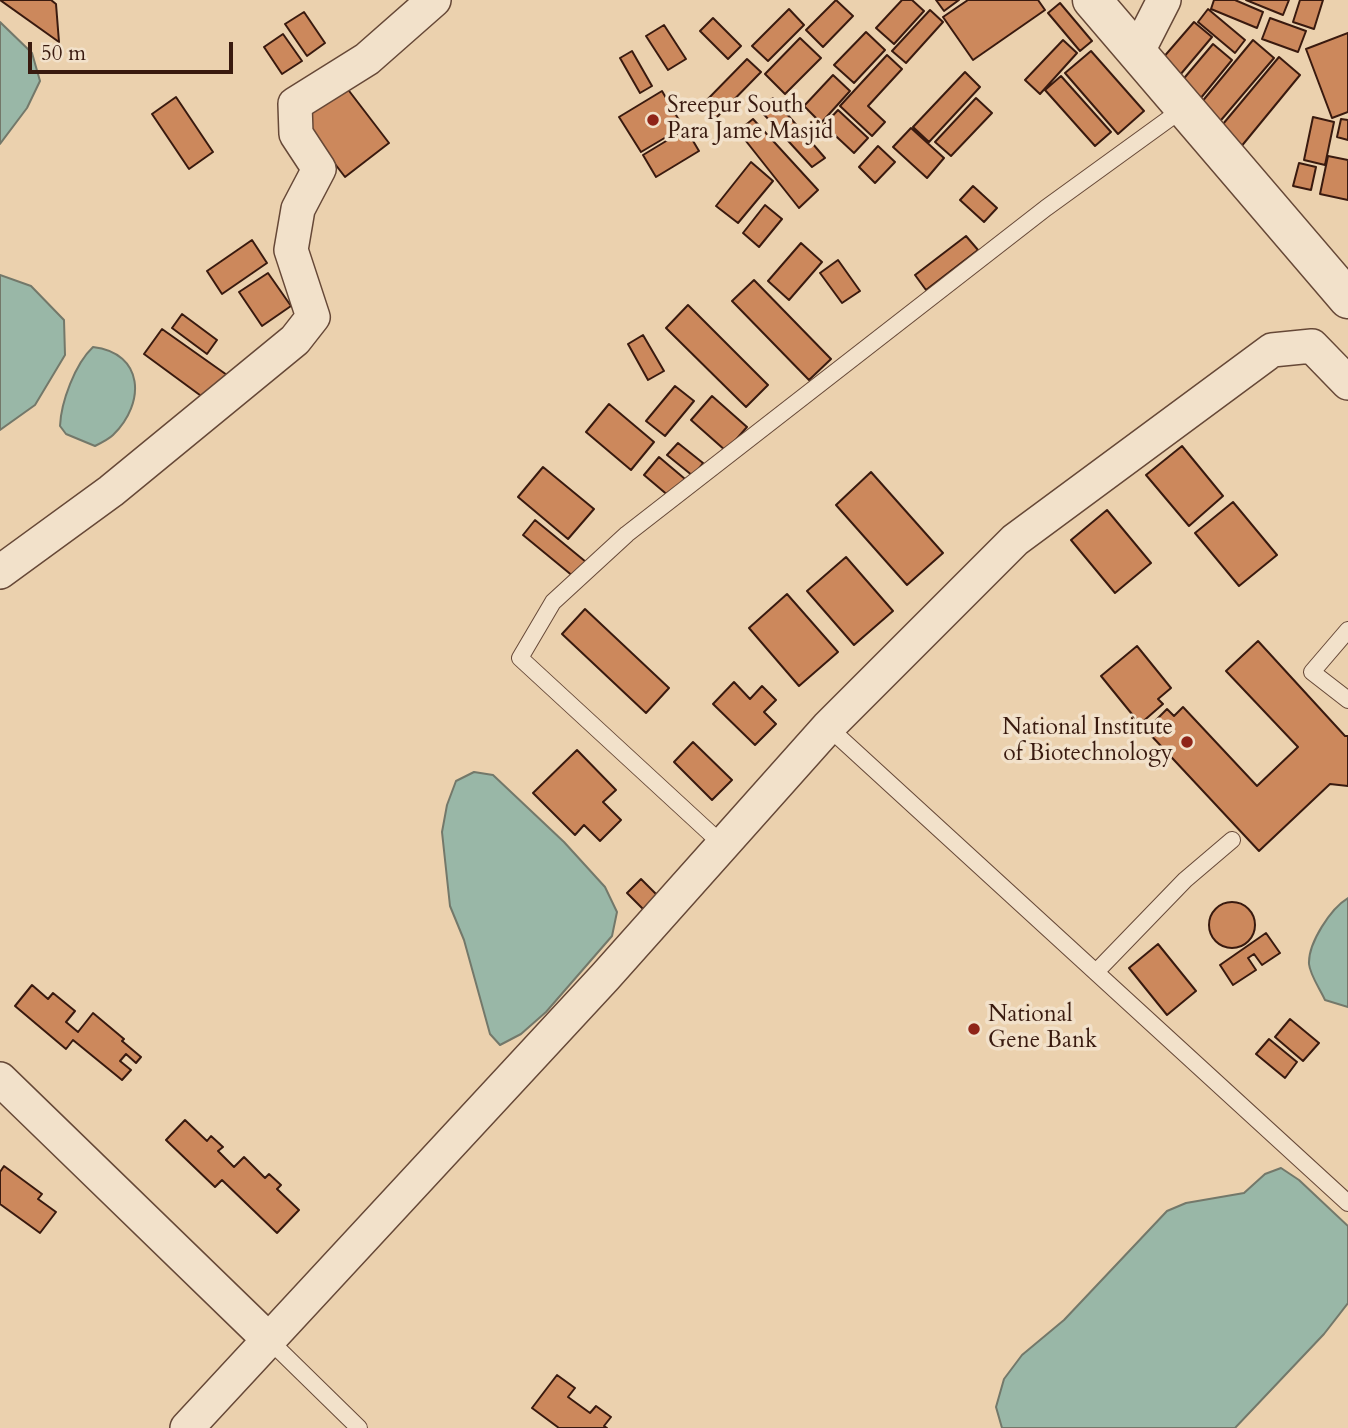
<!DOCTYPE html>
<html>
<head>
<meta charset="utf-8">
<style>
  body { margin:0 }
  #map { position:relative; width:1348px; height:1428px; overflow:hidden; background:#ebd1ae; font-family:Cardo,serif }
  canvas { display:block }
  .scale { position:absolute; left:28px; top:42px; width:205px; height:32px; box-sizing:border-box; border:4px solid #391a0f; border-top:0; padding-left:9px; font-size:21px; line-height:24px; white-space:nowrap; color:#391a0f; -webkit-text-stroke:5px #f2e1ca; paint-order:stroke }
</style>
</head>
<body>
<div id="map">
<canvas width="1348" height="1428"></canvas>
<div class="scale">50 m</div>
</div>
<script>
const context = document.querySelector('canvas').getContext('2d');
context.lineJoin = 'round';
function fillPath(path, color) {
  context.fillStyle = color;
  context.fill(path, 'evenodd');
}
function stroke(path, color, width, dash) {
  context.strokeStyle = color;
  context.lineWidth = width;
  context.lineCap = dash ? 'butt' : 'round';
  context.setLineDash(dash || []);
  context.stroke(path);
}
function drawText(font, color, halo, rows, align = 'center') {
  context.font = font + ' Cardo,serif';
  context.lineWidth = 7;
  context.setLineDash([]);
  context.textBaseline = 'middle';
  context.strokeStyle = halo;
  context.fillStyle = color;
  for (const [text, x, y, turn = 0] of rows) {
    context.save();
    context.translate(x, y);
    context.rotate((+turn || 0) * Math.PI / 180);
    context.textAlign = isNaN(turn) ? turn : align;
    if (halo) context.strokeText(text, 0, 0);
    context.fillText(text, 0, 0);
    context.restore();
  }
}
const water = new Path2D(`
  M0,22L32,53L40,81L27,108L0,144Z
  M0,275L31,286L64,320L65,355L35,405L0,430Z
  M93,347C144,353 146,403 113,435C109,439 101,443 95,446L66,434L60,426C61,402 75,364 93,347Z
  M474,772L493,775L564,842L605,887L617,912L612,936L546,1012L521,1034L500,1045L490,1034L464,940L450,906L442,832L447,805L456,781Z
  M1348,898V1007L1325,1000C1320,989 1310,975 1309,964C1308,943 1331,908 1348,898Z
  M1281,1168L1299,1180L1348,1226V1303L1324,1334L1235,1428H1002L996,1407L1004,1379L1022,1355L1064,1320L1167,1211L1186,1203L1244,1193L1265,1174Z`);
fillPath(water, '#99b7a7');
stroke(water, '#73786a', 2);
const building = new Path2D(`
  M0,0H51L56,4L59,42Z
  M836,0L853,16L823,47L806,30Z
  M902,0H912L924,11L894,44L876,28Z
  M936,0H959L944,11Z
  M968,0H1038L1045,10L973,60L943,17Z
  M1214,0H1235L1263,12L1257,28L1211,9Z
  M1246,0H1289L1283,15Z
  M1300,0H1323L1314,29L1293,22Z
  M1060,3L1092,41L1080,51L1048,13Z
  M789,9L804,25L768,61L752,46Z
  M1208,9L1245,40L1235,53L1198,22Z
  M930,10L943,22L906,63L892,51Z
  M304,12L325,43L307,56L285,24Z
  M713,18L741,46L728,59L700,31Z
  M1270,18L1306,31L1298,52L1262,39Z
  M1194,22L1212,37L1180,75L1162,59Z
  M664,25L686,59L668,70L646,36Z
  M866,32L885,50L854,83L834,65Z
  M1348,33V112L1332,118L1306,49Z
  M283,34L302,61L282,74L264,47Z
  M800,38L821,58L785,94L765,74Z
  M1063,40L1077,53L1040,94L1025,80Z
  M1253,40L1274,58L1216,126L1196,109Z
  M1213,44L1232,60L1200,99L1180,83Z
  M632,51L652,86L640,93L620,58Z
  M1091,51L1144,111L1118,134L1065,73Z
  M887,55L902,69L868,106L885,122L872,136L840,106Z
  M1279,57L1300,75L1240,148L1218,130Z
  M747,59L761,72L716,118L702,105Z
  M965,72L980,87L929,142L913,127Z
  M833,75L850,91L821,123L804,106Z
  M1061,76L1111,132L1095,146L1045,90Z
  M343,83L389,143L345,177L299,117Z
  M662,91L683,127L641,152L619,117Z
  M176,97L213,152L189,169L152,114Z
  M773,98L825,158L812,167L759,109Z
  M976,98L992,113L951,156L935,142Z
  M838,110L868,138L854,153L824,125Z
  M1313,117L1334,122L1325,165L1304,160Z
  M753,119L818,190L799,208L738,131Z
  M1341,119L1348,120V140L1337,137Z
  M911,128L944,158L927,178L893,147Z
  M686,129L699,151L656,177L643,155Z
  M878,146L895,162L875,183L859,167Z
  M1328,156L1348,160V200L1320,194Z
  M751,162L773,181L738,223L716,206Z
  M1299,163L1316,167L1311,190L1293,186Z
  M973,186L997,208L984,222L960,200Z
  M765,205L782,219L759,247L743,233Z
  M966,236L978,250L926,290L915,275Z
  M252,240L267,263L222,294L207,271Z
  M801,243L822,262L789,300L768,281Z
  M838,260L860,291L842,303L820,273Z
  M268,273L291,306L262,326L239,292Z
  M754,280L831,359L809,380L732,301Z
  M688,305L768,385L746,407L666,328Z
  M182,314L217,340L207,354L172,328Z
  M162,329L227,375L208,401L144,354Z
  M643,335L664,371L648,380L628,344Z
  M675,386L694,401L665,436L646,421Z
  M712,396L747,427L726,451L691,420Z
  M609,404L654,442L631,470L586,432Z
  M678,443L703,463L693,476L667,455Z
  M1182,446L1223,496L1189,526L1146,475Z
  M659,457L685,479L670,497L644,475Z
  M543,467L594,509L568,539L518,497Z
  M871,472L943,553L907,585L836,505Z
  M1233,502L1277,555L1239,586L1195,533Z
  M1107,510L1151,563L1115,593L1071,540Z
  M535,520L586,562L574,577L523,535Z
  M846,557L893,611L854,645L807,591Z
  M787,594L838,652L799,686L749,628Z
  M585,609L669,688L646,713L562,634Z
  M1258,641L1345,736H1348V786L1330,784L1259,851L1146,730L1167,709L1174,716L1183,707L1257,786L1298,747L1226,671Z
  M1137,646L1171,688L1158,699L1163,704L1140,724L1101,676Z
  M734,682L750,699L762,686L776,700L764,712L776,724L755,745L713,704Z
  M693,742L732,780L712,800L674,762Z
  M577,750L616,790L603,802L621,820L600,841L584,825L575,835L533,793Z
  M641,879L658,896L644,910L627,893Z
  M1209 925a23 23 0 1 1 46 0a23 23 0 1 1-46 0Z
  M1266,933L1280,953L1262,965L1254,954L1248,958L1256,970L1233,985L1220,965Z
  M1158,944L1196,991L1167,1015L1129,968Z
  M32,985L48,999L53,993L75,1011L66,1022L78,1032L93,1013L124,1039L122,1041L141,1057L136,1063L126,1054L120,1061L131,1070L122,1080L73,1040L66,1049L15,1006Z
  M1290,1019L1319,1043L1303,1061L1275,1037Z
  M1269,1039L1297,1062L1285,1078L1256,1054Z
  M185,1120L207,1141L211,1136L223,1147L218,1151L234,1167L244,1157L265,1178L269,1174L281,1185L277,1189L299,1210L277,1233L222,1180L215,1187L166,1140Z
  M4,1166L42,1194L38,1199L56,1212L40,1233L0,1204V1172Z
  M557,1375L575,1388L568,1397L590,1413L596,1406L611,1417L604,1426L607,1428H559L532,1408Z`);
fillPath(building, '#cc885c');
stroke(building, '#391a0f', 2);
const service = new Path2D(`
  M1348,630L1312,672L1348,700
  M828,727L1348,1203
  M723,845L520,658L553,602L627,534L1046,208L1184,108
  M1096,972L1185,880L1232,840
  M268,1339L359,1428`);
const minor = new Path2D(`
  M1138,51L1164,0
  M0,572L111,491L295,340L313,317L291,250L298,209L319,169L296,134L295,104L367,59L434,0
  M0,1079L268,1339
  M187,1428L605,977L828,727L1015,540L1272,350L1312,346L1348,383`);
const tertiary = new Path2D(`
  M1092,0L1348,299`);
stroke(service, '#664837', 18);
stroke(minor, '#664837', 36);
stroke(tertiary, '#664837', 41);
stroke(service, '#f2e1ca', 16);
stroke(minor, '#f2e1ca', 33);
stroke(tertiary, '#f2e1ca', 38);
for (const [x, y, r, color] of [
  [653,120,7,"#8f2418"],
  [1187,742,7,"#8f2418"],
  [974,1029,7,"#8f2418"]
]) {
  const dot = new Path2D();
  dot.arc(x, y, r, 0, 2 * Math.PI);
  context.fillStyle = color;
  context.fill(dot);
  stroke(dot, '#f2e1ca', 2.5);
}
drawText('23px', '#391a0f', '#f2e1ca', [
  ["Sreepur South",667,107],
  ["Para Jame Masjid",667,133],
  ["National Institute",1173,729,"right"],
  ["of Biotechnology",1173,755,"right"],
  ["National",988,1016],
  ["Gene Bank",988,1042]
], 'left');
</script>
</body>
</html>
